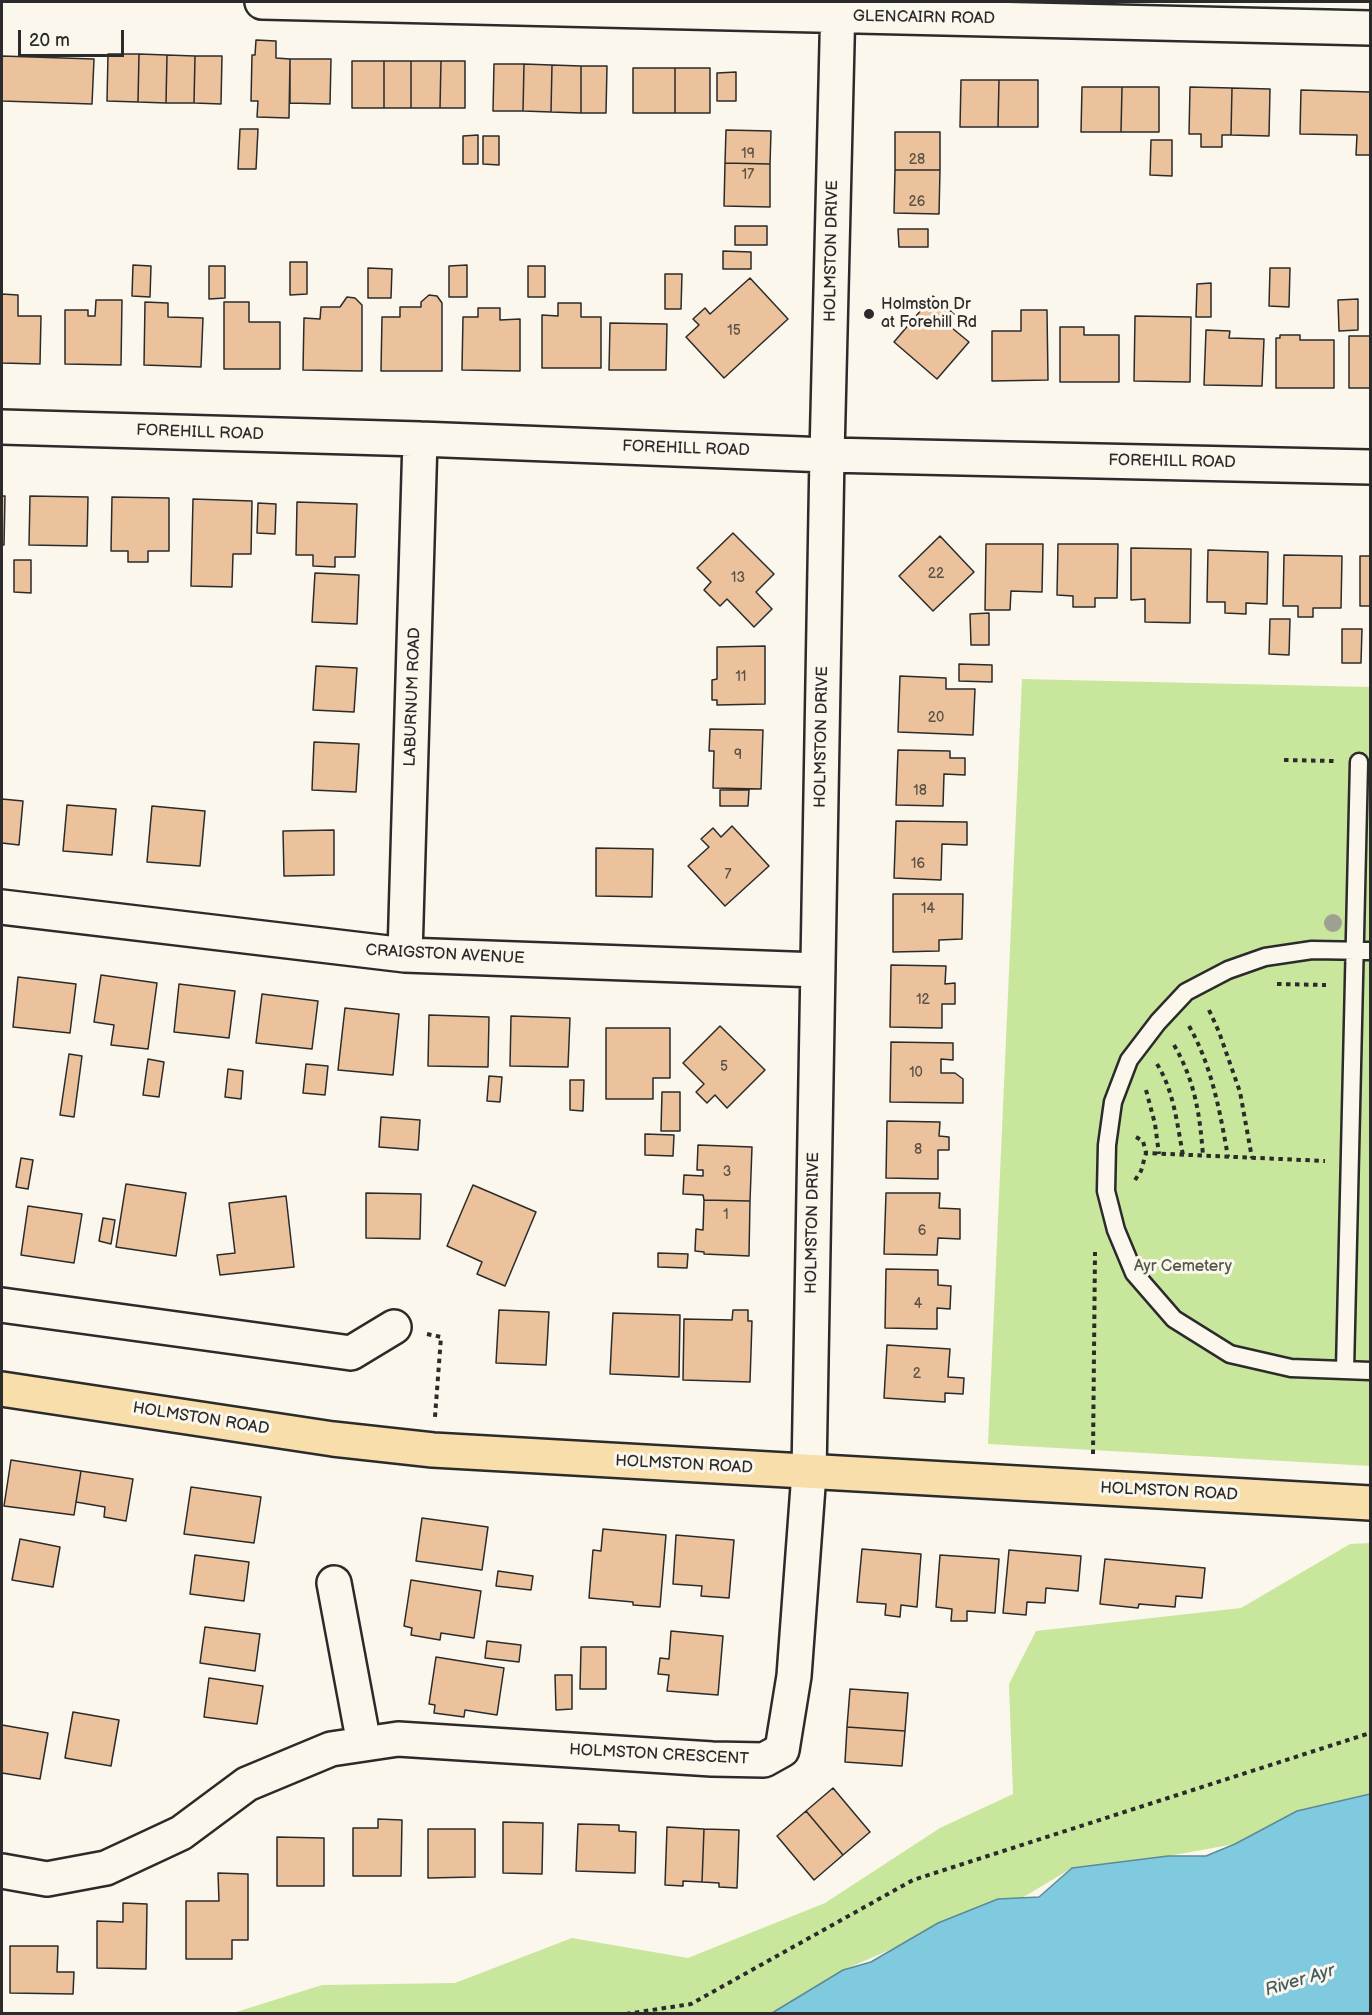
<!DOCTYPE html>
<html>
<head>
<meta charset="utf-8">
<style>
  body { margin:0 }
  #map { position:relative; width:1372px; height:2015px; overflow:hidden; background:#fbf7ec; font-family:"Balsamiq Sans",sans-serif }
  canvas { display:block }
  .frame { position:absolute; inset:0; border:3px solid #2b2b2b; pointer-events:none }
  .scale { position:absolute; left:18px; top:30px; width:106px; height:27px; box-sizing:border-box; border:3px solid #2b2b2b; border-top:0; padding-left:8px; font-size:18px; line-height:21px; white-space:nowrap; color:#2b2b2b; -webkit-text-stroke:4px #fbf7ec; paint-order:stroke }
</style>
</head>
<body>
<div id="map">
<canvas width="1372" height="2015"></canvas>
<div class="frame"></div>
<div class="scale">20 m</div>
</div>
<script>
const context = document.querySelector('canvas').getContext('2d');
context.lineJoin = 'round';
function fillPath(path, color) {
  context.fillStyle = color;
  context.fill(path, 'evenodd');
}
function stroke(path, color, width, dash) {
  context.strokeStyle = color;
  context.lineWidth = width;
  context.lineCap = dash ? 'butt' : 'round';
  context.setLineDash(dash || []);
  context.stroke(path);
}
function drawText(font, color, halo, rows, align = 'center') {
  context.font = font + ' "Balsamiq Sans",sans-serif';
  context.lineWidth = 6;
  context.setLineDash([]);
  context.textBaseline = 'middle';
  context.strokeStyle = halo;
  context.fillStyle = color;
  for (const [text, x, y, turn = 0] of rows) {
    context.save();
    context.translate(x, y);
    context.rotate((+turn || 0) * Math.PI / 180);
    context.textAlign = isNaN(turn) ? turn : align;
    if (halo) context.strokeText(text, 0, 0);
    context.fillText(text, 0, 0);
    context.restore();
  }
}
fillPath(new Path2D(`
  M1022,679L1370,687V1466L988,1444Z
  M1370,1543V1794L1276,1822L1235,1844L1168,1856L1072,1868L1022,1898L981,1906L938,1923L899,1946L843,1970L772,2013L230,2014L322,1985L455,1983L572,1938L688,1958L825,1903L940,1828L1013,1794L1009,1684L1036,1631L1241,1608L1350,1544Z`), '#c9e69d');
const water = new Path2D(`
  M1370,1794V2013H772L843,1970L871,1962L938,1923L998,1899L1039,1897L1072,1868L1168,1856H1206L1235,1844L1297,1811Z`);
fillPath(water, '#7fcadf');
stroke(water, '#5d8a97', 1.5);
const building = new Path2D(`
  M256,40L276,41V58L290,59L289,118L257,117L258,101H251L252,55H255Z
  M108,54H139L138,102L107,101Z
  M139,54L167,55L166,103L138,102Z
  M167,55L195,56L194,103H166Z
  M2,56L94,59L92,104L2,101Z
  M195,56H222L221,104L194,103Z
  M290,59H331L330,104L290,103Z
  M352,61H384V108H352Z
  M384,61H411V108H384Z
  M411,61H441L440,108H411Z
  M441,61H465V108H440Z
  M494,64H524L523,111H493Z
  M524,64L552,65L551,112L523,111Z
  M552,65L581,66V113L551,112Z
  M581,66H607L606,113H581Z
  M633,68H675V113H633Z
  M675,68H710V113H675Z
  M736,72V101H717V73Z
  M961,80H999L998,127H960Z
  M999,80H1038V127H998Z
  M1082,87H1122L1121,132H1081Z
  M1122,87H1159V132H1121Z
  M1190,87L1232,88L1231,135H1222V147H1201V134H1189Z
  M1232,88L1270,89L1269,136L1231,135Z
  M1301,90L1370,92V155H1356L1357,135L1300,134Z
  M240,129H258L256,169H238Z
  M726,130L771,131L770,164L725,163Z
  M895,132H940V170H895Z
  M478,135V164H463V136Z
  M483,136H499V165L483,164Z
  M1151,140H1172V176L1150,175Z
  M725,163L770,164V207L724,206Z
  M895,170H940L939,214L894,213Z
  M735,226H767V245H735Z
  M898,229H928V247H899Z
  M723,251L751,252V269H723Z
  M290,262H307V294L290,295Z
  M133,265L151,266L150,297L132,296Z
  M467,265V297H449V266Z
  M209,266H225V298L209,299Z
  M528,266H545V297H528Z
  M368,268L392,269L391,298H368Z
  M1270,268H1290L1289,307L1269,306Z
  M665,274H682L681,309H665Z
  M750,278L788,319L724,378L686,337L699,325L693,319L705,308L710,314Z
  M1211,283V317H1196L1197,284Z
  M2,294L18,295V316H41L40,364L2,363Z
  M429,295L437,296L442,303V371H381L382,317H400V307H421V302Z
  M933,296L954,314L946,323L969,342L937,379L894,342Z
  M347,297L355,298L362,305V371L303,370L304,318L320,319L321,307H340Z
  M1358,299V330L1339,331L1338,300Z
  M96,300H122L121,365L65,364V310H88V316H95Z
  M145,302L168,303V317L203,318L201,367L144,365Z
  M224,302H249V322H280V369H224Z
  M558,303H581V317H601V368H542V315L558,316Z
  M478,308H500V320L520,319V371L462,370L463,317H478Z
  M1021,310H1047L1048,380L992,381V331H1021Z
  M1135,316L1191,317L1190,382L1134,381Z
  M610,323L667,324L666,370H609Z
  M1060,327H1084V335H1119V382H1060Z
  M1206,330L1230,331L1229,338L1264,339L1262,386L1204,385Z
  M1280,335H1300V340H1334V388H1276V338H1280Z
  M1349,336H1370V388H1349Z
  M2,496H5L4,545H2Z
  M30,496L88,497L87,546L29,545Z
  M112,497L169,498V551H148V562H128V551H111Z
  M193,499L252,501L251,554H233L232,587L191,586Z
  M297,502L357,504L355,557H335V567L313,566V555H296Z
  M258,503L276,504L275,534L257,533Z
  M733,533L774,574L756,592L772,609L754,627L727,599L720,606L704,590L711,582L697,568Z
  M940,536L974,572L933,611L899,576Z
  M986,544H1043L1042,592L1011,591L1010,610H985Z
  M1058,544H1118L1117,598H1095V607H1073V596L1057,595Z
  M1131,548L1191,549L1190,623L1145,622V599L1131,600Z
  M1208,550L1268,552L1267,604L1246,603V614L1225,613V602H1207Z
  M1284,555L1342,556L1341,608H1313V617H1298V606H1283Z
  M1360,556H1370V606H1360Z
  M14,560H31V593L14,592Z
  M315,573L359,575L357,624L312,622Z
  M989,613V645H971L970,614Z
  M1270,619H1290L1289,655L1269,654Z
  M1342,629H1362L1361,663H1342Z
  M765,646V704L717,705V700H712V680L717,679V647Z
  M959,664L992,665V682L959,681Z
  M316,666L357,668L354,712L313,710Z
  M900,676L946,678V689H975L973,735L898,732Z
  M710,729L763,730L761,789L713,788L714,751H709Z
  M314,742L359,744L356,792L312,790Z
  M898,750L950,751V758H965V775L944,774L943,806L896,805Z
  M720,790H749L748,806H720Z
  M2,799L23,801L19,845L2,843Z
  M67,805L116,809L112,855L63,851Z
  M152,806L205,811L200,866L147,862Z
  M896,821L967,822V845L942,844L941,880L894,878Z
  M732,826L769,866L725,906L688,866L709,847L701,839L713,828L721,837Z
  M334,830V875L284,876L283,831Z
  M596,848L653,849L652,897L596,896Z
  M893,894H963L962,939L939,940V951L893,952Z
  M891,965L946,966L945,984L955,983V1004H942V1028L890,1027Z
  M101,975L157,983L148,1049L111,1045L114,1025L94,1022Z
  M18,977L76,984L70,1033L13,1027Z
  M179,984L235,991L229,1038L174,1032Z
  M262,994L318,1001L312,1049L256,1043Z
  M345,1008L399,1014L393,1075L338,1070Z
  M429,1015L489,1017L488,1067L428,1066Z
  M511,1016L570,1018L568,1067L510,1066Z
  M720,1026L765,1070L727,1108L715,1095L707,1103L696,1092L704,1084L683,1063Z
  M606,1028H670V1078H653V1099H606Z
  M891,1042L953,1043V1060L941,1059V1073H955L963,1079V1103L890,1102Z
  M69,1054L82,1056L74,1117L60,1115Z
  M148,1059L164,1062L159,1097L143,1095Z
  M306,1064L328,1066L325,1095L303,1093Z
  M228,1069L243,1071L241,1099L225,1097Z
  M489,1076L502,1077L500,1102L487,1101Z
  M570,1080H584L583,1111L570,1110Z
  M662,1092H680V1131H661Z
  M381,1117L420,1120L418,1150L379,1147Z
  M887,1121L940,1122L939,1136L949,1137V1150H938V1179L886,1178Z
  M645,1134L674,1135L673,1156L645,1155Z
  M698,1145L752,1147L750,1201L704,1200L703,1195L683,1194L684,1175L703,1176V1170H697Z
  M21,1158L33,1160L28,1189L16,1187Z
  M126,1184L186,1193L176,1256L116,1247Z
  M473,1185L536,1212L505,1286L477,1274L482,1262L447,1246Z
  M366,1193L421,1194L420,1239L366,1238Z
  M886,1193H940L939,1208L960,1209V1239L938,1238L937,1255L884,1254Z
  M286,1196L294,1267L220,1275L217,1255L235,1253L229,1203Z
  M704,1200L750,1201L749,1256L704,1254V1252L695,1251L696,1229L703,1230Z
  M28,1206L82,1214L74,1263L21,1255Z
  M103,1218L115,1220L111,1244L99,1241Z
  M658,1253L688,1254L687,1268L658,1267Z
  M886,1269L938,1270V1285L951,1286L950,1309L937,1308V1329L885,1328Z
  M499,1310L549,1312L546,1365L496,1363Z
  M733,1310H748V1321H752L750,1382L683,1380L684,1319L732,1320Z
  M613,1313L680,1315L679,1377L610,1374Z
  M887,1345L950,1349L948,1377L964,1378L963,1394L945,1393V1402L884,1398Z
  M11,1460L81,1471L74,1515L4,1506Z
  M81,1471L133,1479L126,1521L104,1517L105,1507L76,1502Z
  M191,1487L261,1497L254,1543L184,1534Z
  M422,1518L488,1527L482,1570L416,1561Z
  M603,1529L666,1535L660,1607L633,1605V1602L589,1598L593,1550L601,1551Z
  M676,1535L734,1540L729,1598L701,1596L702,1586L673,1584Z
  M20,1539L60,1547L53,1587L12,1580Z
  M862,1549L921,1554L917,1607L901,1605L900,1617L885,1615L886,1604L857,1602Z
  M1009,1550L1081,1556L1078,1591L1046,1588L1045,1603L1027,1602L1026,1615L1003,1613Z
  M195,1555L249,1562L244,1601L190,1594Z
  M940,1555L999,1559L995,1613L967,1611V1621H951L952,1609L936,1607Z
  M1105,1559L1205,1568L1202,1598L1176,1596L1175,1607L1139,1604L1138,1608L1100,1604Z
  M498,1571L533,1576L531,1590L496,1586Z
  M411,1580L481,1591L474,1638L441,1633L440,1640L411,1635L412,1628L404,1626Z
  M205,1627L260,1634L255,1671L200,1663Z
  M671,1631L723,1636L718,1695L667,1691L669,1675L658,1674L660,1658L669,1659Z
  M487,1641L521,1645L519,1662L485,1658Z
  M581,1647H606V1689H580Z
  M436,1657L504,1668L497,1715L465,1710L464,1717L434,1713L435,1705L429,1704Z
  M555,1675H572V1709L556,1710Z
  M209,1678L263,1686L257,1724L204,1717Z
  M850,1689L908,1693L905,1731L847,1727Z
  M73,1712L119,1720L111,1766L65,1758Z
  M2,1725L48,1733L40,1779L2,1773Z
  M847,1727L905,1731L902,1766L845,1762Z
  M833,1788L870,1832L843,1855L806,1811Z
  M806,1811L843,1855L814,1880L777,1836Z
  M378,1819L402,1820L401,1876H353V1828H378Z
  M503,1822L543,1823L542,1874L503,1873Z
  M578,1824L619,1825V1831L636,1832L635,1873L576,1871Z
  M667,1827L704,1829L702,1882L683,1881V1886L665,1885Z
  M428,1829H475V1877L428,1878Z
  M704,1829L739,1830L737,1888L719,1887V1883L702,1882Z
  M277,1837L324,1838V1886H277Z
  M218,1873L248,1874V1940H232V1959H186V1901H219Z
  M123,1903L147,1904L146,1969L97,1968V1921L123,1922Z
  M10,1946H58L57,1972H74L73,1994L10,1993Z`);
fillPath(building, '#ebc29b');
stroke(building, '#2b2b2b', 1.5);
const lane = new Path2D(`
  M1370,951L1312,950L1265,957L1228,970L1186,992L1158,1022L1129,1060L1113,1102L1107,1145L1106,1191L1116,1230L1134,1273L1174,1319L1230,1354L1291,1368L1370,1371
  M1345,1370L1359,762`);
const street = new Path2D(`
  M262,2L1370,28
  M2,427L420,439L827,455L1370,467
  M2,907L405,955L818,970
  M405,955L420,439
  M2,1305L351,1353L394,1327
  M334,1583L364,1744
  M2,1871L47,1879L106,1868L181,1833L247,1784L331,1749L398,1739L712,1759L764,1760L782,1750L794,1676L809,1473L827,455L838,2`);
const primary = new Path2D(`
  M2,1389L333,1439L433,1450L1370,1503`);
stroke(lane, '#2b2b2b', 21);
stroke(street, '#2b2b2b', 38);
stroke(primary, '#2b2b2b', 38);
stroke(new Path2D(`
  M1284,760L1334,761
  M1277,984L1326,985
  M1209,1010L1219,1032L1240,1092L1252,1158
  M1189,1026C1212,1066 1220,1112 1228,1157
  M1174,1045C1195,1081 1200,1115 1203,1156
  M1157,1064C1174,1091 1177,1124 1183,1155
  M1146,1090L1155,1124L1159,1154
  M1136,1137L1143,1141L1146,1153
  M1135,1180L1141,1171L1146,1153L1325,1161
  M427,1334L441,1337L435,1417
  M1093,1454L1095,1252
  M626,2014L691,2004L913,1880L1370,1733`), '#2b2b2b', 4, [4.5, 4.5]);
stroke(lane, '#fbf7ec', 16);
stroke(street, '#fbf7ec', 33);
stroke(primary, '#f8deab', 33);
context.fillStyle = '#9ea192';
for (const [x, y] of [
  [1333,923]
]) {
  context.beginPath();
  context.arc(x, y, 9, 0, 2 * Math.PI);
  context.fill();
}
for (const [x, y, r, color] of [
  [869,314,6,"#2b2b2b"]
]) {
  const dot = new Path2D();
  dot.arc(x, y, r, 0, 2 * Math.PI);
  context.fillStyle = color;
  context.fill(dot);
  stroke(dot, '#fbf7ec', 2);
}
drawText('14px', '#5b5147', null, [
  ["19",748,154],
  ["28",917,160],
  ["17",748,175],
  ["26",917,202],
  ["15",734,331],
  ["22",936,574],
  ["13",738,578],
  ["11",741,677],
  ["20",936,718],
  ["9",738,755],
  ["18",920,791],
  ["16",918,864],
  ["7",728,875],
  ["14",928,909],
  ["12",923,1000],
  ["5",724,1067],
  ["10",916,1073],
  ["8",918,1150],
  ["3",727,1172],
  ["1",726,1215],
  ["6",922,1231],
  ["4",918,1304],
  ["2",917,1374]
]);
drawText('16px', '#2b2b2b', '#fbf7ec', [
  ["GLENCAIRN ROAD",924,18,1],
  ["HOLMSTON DRIVE",832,251,-89],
  ["FOREHILL ROAD",200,433,2],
  ["FOREHILL ROAD",686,449,2],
  ["FOREHILL ROAD",1172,462,1],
  ["LABURNUM ROAD",413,697,-88],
  ["HOLMSTON DRIVE",822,737,-89],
  ["CRAIGSTON AVENUE",445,955,3],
  ["HOLMSTON DRIVE",813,1223,-89],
  ["HOLMSTON ROAD",201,1419,9],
  ["HOLMSTON ROAD",684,1465,3],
  ["HOLMSTON ROAD",1169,1492,3],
  ["HOLMSTON CRESCENT",659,1755,3]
]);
drawText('16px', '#2b2b2b', '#fbf7ec', [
  ["Holmston Dr",881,305],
  ["at Forehill Rd",881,323]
], 'left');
drawText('16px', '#525a48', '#fbf7ec', [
  ["Ayr Cemetery",1183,1267]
]);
drawText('italic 18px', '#445b61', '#fbf7ec', [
  ["River Ayr",1300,1981,-17]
]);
</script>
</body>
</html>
